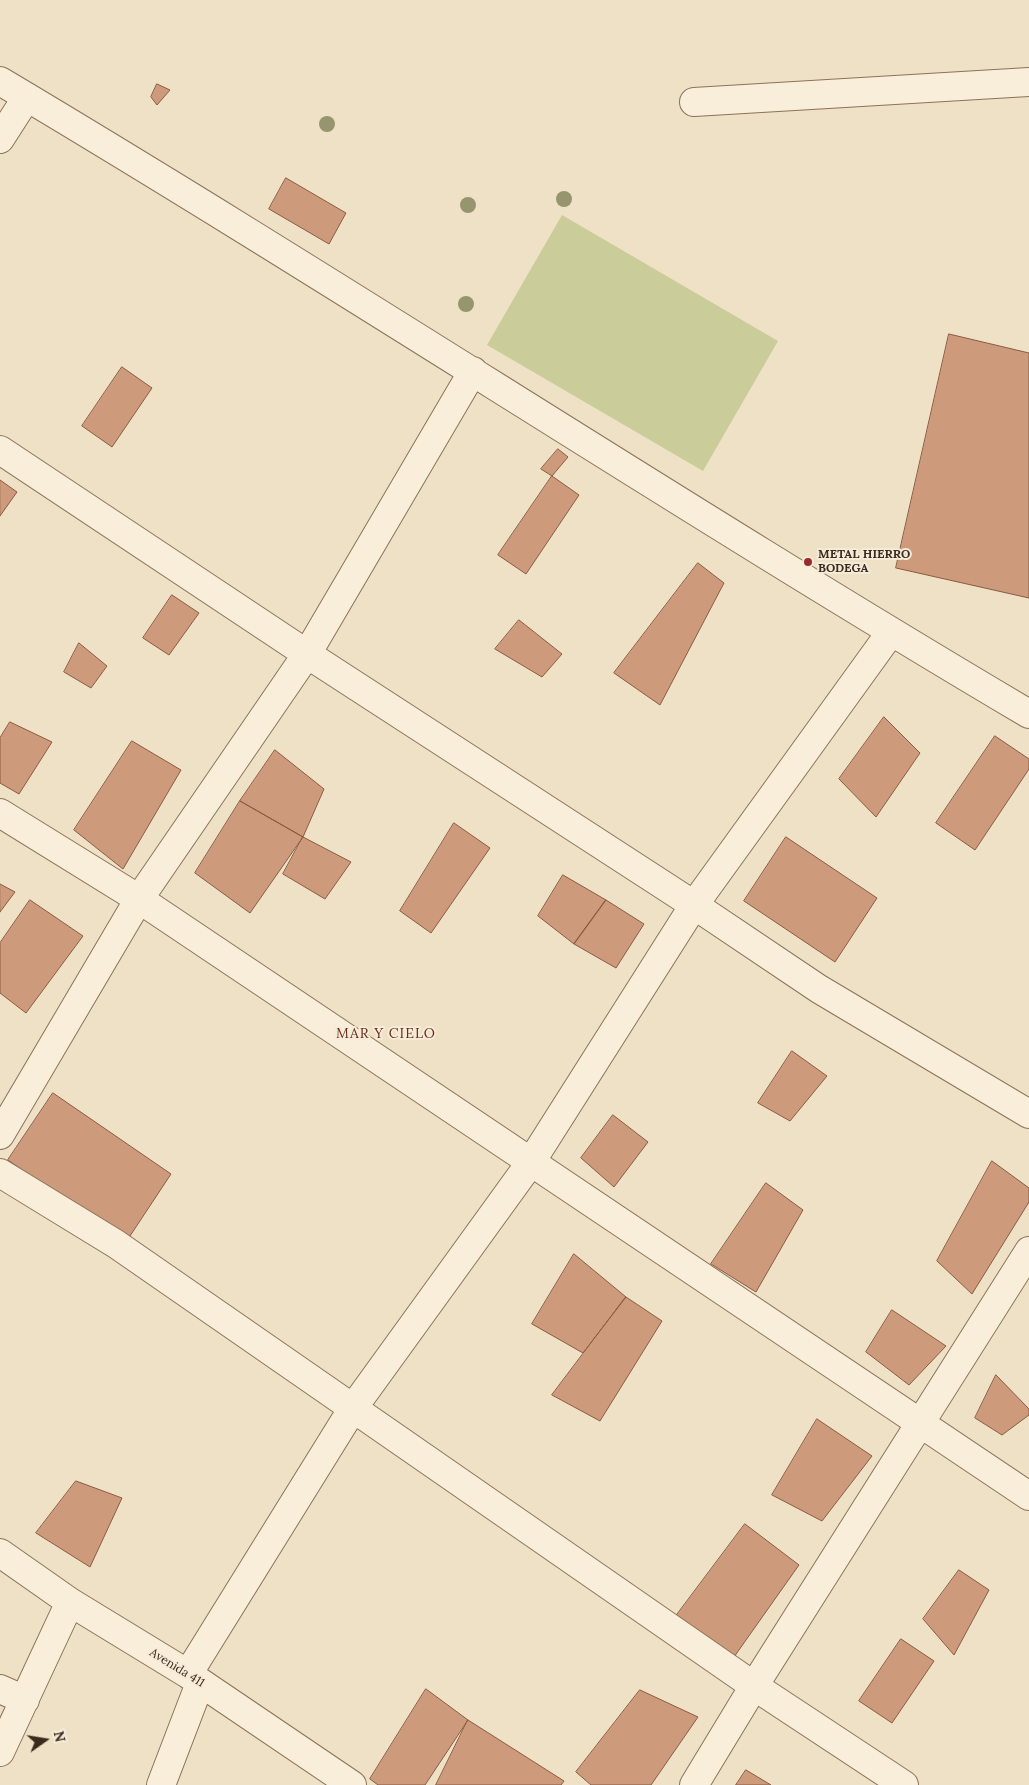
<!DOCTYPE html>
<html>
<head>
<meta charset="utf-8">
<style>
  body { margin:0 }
  #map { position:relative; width:1029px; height:1785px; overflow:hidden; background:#efe1c6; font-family:Lora,serif }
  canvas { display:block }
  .north { position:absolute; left:20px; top:1715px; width:50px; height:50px; -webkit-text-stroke:4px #f6ebd6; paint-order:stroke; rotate:77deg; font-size:14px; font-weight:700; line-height:20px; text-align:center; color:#3b2b1f }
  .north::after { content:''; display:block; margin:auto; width:18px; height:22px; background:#3b2b1f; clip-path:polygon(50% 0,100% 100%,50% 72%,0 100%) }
</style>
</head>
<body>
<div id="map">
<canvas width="1029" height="1785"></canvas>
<div class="north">N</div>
</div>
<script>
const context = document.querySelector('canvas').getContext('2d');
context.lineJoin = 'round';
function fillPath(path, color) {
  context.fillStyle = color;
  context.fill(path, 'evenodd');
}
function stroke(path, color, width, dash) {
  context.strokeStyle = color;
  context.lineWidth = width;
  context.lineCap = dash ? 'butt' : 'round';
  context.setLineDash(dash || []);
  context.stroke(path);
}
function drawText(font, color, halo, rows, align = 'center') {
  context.font = font + ' Lora,serif';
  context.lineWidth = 4;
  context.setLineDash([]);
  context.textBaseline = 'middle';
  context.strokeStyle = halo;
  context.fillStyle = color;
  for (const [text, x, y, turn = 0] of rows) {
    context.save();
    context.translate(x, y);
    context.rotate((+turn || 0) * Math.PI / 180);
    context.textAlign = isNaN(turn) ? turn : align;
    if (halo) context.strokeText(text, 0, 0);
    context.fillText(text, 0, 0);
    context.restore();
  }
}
fillPath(new Path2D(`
  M562,215L778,341L703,471L487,345Z`), '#cacd99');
const building = new Path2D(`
  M157,84L170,90L157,105L151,97Z
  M286,178L346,213L329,244L269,209Z
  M949,334L1029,353V598L896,568Z
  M122,367L152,388L112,447L82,426Z
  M558,449L568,457L552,476L541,469Z
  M552,476L579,495L526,574L498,555Z
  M0,480L17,492L0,516Z
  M698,563L724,583L660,705L614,673Z
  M172,595L199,613L169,655L143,638Z
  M519,620L562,654L542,677L495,649Z
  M79,643L107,666L91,688L64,672Z
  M884,717L920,753L876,817L839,779Z
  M10,722L52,742L19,794L0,783V738Z
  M995,736L1029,759V769L975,850L936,823Z
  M132,741L181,770L123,869L74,830Z
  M275,750L324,789L303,837L240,801Z
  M240,801L303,837L250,913L195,873Z
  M454,823L490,848L431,933L400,911Z
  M303,837L351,862L325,899L283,874Z
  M786,837L877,898L835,962L744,901Z
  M563,875L606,900L574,944L538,916Z
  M0,884L15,892L0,912Z
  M30,900L83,936L26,1013L0,993V943Z
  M606,900L644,924L616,968L574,944Z
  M792,1051L827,1076L790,1121L758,1103Z
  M53,1093L171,1174L126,1242L8,1160Z
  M613,1115L648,1142L614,1187L581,1158Z
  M992,1161L1029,1188V1202L972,1294L937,1261Z
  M766,1183L803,1210L756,1292L711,1264Z
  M574,1254L626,1297L583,1353L532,1324Z
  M626,1297L662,1321L600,1421L552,1395Z
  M892,1310L946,1346L909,1385L866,1352Z
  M996,1375L1029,1409V1415L1002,1435L975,1418Z
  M817,1419L872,1456L822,1521L772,1495Z
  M76,1481L122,1498L90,1567L36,1533Z
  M745,1524L799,1565L734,1657L676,1616Z
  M959,1570L989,1590L954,1655L923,1619Z
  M901,1639L934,1661L892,1723L859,1701Z
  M426,1689L468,1720L425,1785H378L370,1779Z
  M640,1690L698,1717L651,1785H591L576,1772Z
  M468,1720L564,1781L561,1785H436Z
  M746,1770L771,1785H736Z`);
fillPath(building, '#cd9a7b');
stroke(building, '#8a5b41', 1);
const minor = new Path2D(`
  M0,81C346,287 682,509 1029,714
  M694,102L1029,82
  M0,139L27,97
  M0,450L307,654L694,905L819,989L1029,1114
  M0,813L139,899L1029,1496
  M0,1135L139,899L307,654L473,371
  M0,1173L116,1244L754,1686L904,1785
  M0,1553L70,1602L188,1674L352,1785
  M188,1674L353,1408L531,1162L694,905L891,632
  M0,1689L25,1700
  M0,1752L70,1602
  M161,1785L200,1683
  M694,1785L754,1686L1029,1251`);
stroke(minor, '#8b725b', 30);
stroke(minor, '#f9eed9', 28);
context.fillStyle = '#96956d';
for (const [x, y] of [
  [327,124],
  [564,199],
  [468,205],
  [466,304]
]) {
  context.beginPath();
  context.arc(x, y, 8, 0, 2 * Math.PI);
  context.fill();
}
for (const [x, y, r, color] of [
  [808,562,5,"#9a2a30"]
]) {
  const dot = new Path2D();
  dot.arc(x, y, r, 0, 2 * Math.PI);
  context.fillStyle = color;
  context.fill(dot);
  stroke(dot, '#f6ebd6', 2);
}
drawText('bold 12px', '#3b2b1f', '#f6ebd6', [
  ["METAL HIERRO",818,555],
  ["BODEGA",818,569]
], 'left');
drawText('12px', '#3b2b1f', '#f6ebd6', [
  ["Avenida 411",177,1668,32]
]);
context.letterSpacing = '1px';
drawText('14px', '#682a1e', '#f6ebd6', [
  ["MAR Y CIELO",386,1034]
]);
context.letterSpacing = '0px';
</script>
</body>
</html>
